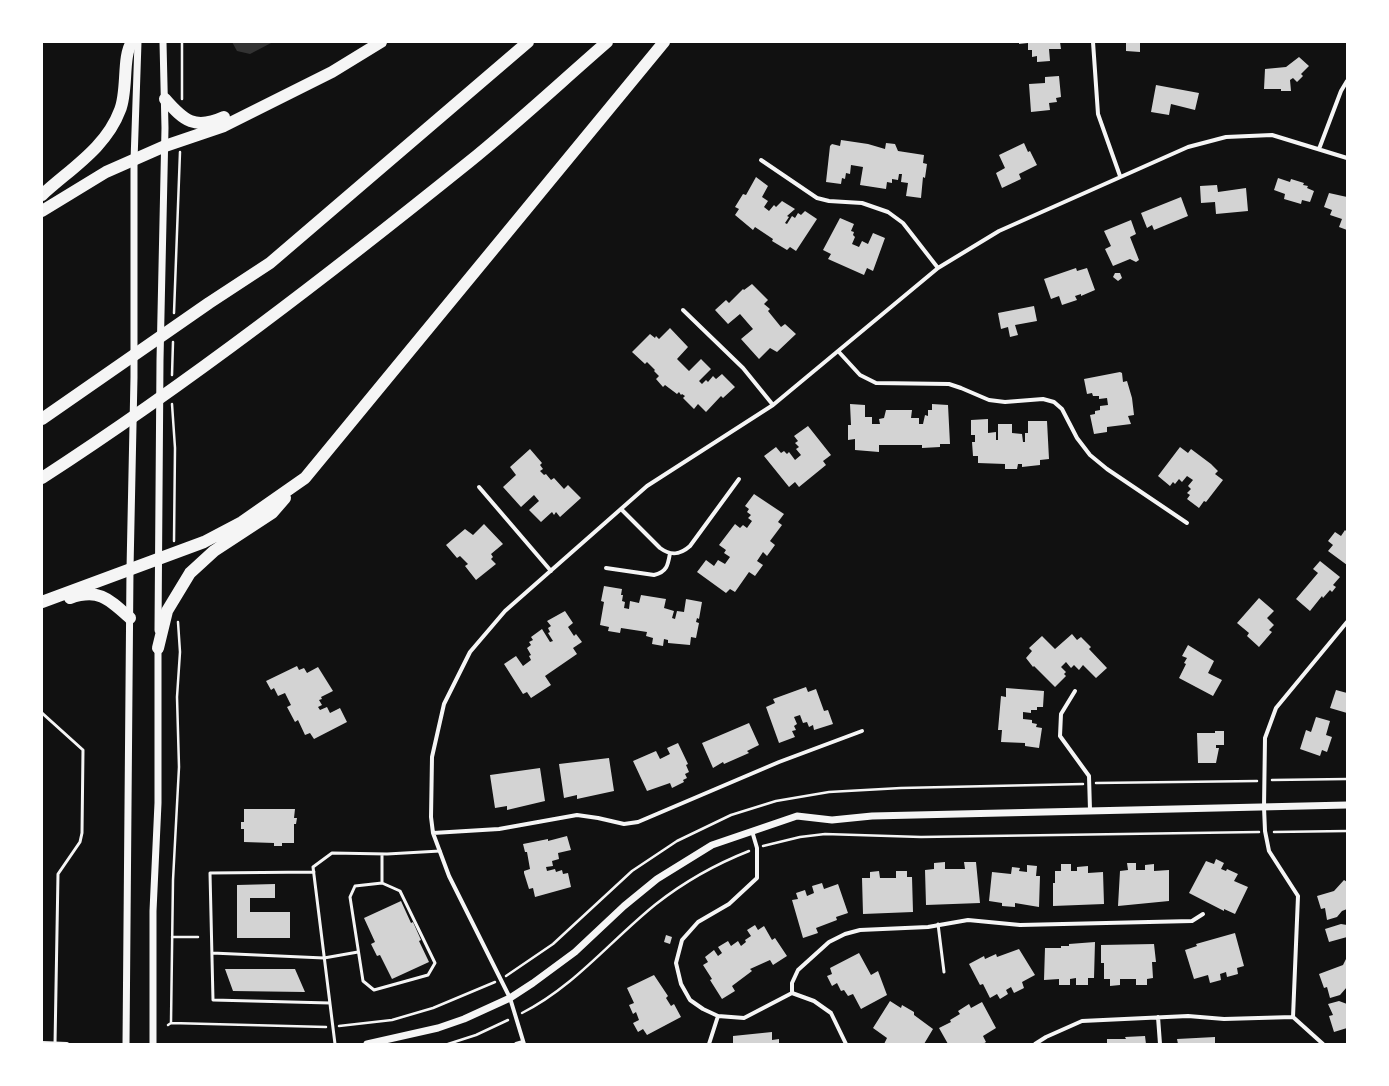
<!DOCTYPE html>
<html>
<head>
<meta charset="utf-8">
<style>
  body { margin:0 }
  #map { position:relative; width:1389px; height:1086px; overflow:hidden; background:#111; font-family:Inter,sans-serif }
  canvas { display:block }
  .frame { position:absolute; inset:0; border:43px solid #fff; pointer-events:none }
</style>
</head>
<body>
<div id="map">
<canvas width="1389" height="1086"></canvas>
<div class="frame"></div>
</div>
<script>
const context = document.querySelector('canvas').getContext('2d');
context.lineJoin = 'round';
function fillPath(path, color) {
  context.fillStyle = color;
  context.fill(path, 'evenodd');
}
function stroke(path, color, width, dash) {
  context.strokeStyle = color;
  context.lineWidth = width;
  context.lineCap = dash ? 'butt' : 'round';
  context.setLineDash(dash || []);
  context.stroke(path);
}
fillPath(new Path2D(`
  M232,42H273L250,54L237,51Z`), '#333');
fillPath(new Path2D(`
  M1019,42H1060L1061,49H1049L1050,61L1037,62V56L1032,57V50H1028V43L1019,44Z
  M1126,42H1140V52L1126,51Z
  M1299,57L1309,66L1301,74L1303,76L1297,82L1293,78L1290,80L1291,91H1281V89H1264L1265,69L1286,67Z
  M1059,76L1061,97L1056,98L1057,102L1049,103L1050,110L1031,112L1029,84L1045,83V77Z
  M1156,85L1199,93L1195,110L1171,104L1169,115L1151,112Z
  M841,140L868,144L885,149L886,143L895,144L898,151L924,155L923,163L927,164L925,178L923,177L921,198L906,196L908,183L901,182L902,174H899L898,180L892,179V183L887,182L886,189L860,185L863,167L851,165L850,174L846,173L845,179L842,178L841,184L826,182L830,146L832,144L840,146Z
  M1024,143L1028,152L1030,151L1037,165L1019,174L1021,179L1002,188L996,173L1005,168L999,155Z
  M756,177L768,186L762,197L768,201L764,207L769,211L774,205L776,207L782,201L795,209L787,216L789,217L785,223L787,224L792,216L795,218L798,213L801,215L805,211L817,219L796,251L790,247L787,250L772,241L773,239L755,227L753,230L735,215L739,209L735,207L743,194L746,195Z
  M1278,178L1290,182L1291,179L1304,183L1303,185L1308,186L1307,188L1314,191L1310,202L1302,200L1301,204L1284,199L1285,194L1274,190Z
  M1217,185L1218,192L1246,188L1248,211L1216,214L1215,202L1201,203L1200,186Z
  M1329,193L1347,197V230L1339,227L1342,219L1330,215L1332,210L1324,207Z
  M1181,197L1188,216L1154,230L1152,225L1147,228L1141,213Z
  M840,218L854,224L851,231L854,232L853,235L855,237L852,244L859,247L862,241L868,244L873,233L885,238L873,271L867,268L864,275L828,259L831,254L823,250Z
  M1131,220L1136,234L1130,237L1139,260L1136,262L1130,259L1113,266L1105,249L1111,246L1104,231Z
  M1076,268L1077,271L1087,268L1095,290L1081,296V294L1075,296L1077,300L1062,305L1059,296L1051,299L1044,279Z
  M1115,273H1120L1122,278L1118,281L1113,277Z
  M752,284L768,300L764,304L770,309L768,311L781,327L785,324L796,334L777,352L770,348L759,359L741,339L753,329L740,314L728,324L715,310L726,300L729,303L743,289L744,290Z
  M1034,306L1037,321L1015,325L1018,335L1010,337L1008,327L1001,329L998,313Z
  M670,328L688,347L677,359L689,371L701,359L711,369L699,381L702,384L706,380L708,382L713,376L716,379L722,374L735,387L723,398L721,396L706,412L698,404L694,409L683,398L685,396L682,394L681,395L679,392L677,394L665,385L663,387L656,379L659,376L654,371L655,370L647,362L645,364L632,352L650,334L655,338L656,336L659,339Z
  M1120,372L1122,373L1123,382L1127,381L1132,398L1134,415L1128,416L1131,424L1107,427V432L1094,434L1090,415L1095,414V411L1100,410V406L1108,405L1107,398L1099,399V396H1093L1092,393L1087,394L1084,379Z
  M850,404L865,405V417H872V424H880L879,419L884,418L886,410H912L911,418H919V424H923L925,415L928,416V410H932V404L948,405L950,444H940V447L922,448V445H879V452L855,450V439L848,440V425H851Z
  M988,419V433L996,432V440H998V424H1012V433L1022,434L1023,442H1025V433H1028V421H1047L1049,459L1040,460V465L1022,467V464H1018L1017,469H1005V464L978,463V456H973L972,442H975V435H971V420Z
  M808,426L831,455L823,461L826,465L799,487L795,482L789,487L764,456L776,447L781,453L784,451L787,454L789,452L795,460L801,455L796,449L799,447L795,443L798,441L794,436Z
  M1180,447L1188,453L1191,449L1211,464L1218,471L1215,474L1223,480L1206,502L1204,501L1199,508L1187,499L1190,495L1187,493L1191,489L1188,486L1193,480L1187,476L1182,482L1179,479L1175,484L1173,482L1170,486L1158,476Z
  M530,449L542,463L540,465L543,469L540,471L544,475L546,474L551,480L554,478L564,489L568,485L581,498L560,517L556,512L554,515L552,512L541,522L529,510L539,501L534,495L521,507L503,487L516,475L510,467Z
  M754,494L784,514L778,522L782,525L770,541L775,545L767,556L763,552L757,561L763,565L755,576L749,572L735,592L730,589L726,593L697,572L706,560L714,566L718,560L725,564L730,557L724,553L726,550L719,545L735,524L740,528L743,525L747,528L752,521L748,518L751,515L747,512L749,509L745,506Z
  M484,524L503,544L491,554L493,557L491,559L496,564L476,580L465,566L468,564L460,556L457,558L446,545L465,529L473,535Z
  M1345,530L1347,532V565L1328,551L1333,545L1328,541L1335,532L1341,536Z
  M1320,561L1340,577L1333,585L1336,587L1332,592L1330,590L1323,598L1322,596L1310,611L1296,599L1318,573L1313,569Z
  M604,586L622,589L621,595H623L622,601L625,602L624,608L629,609L630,601L639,603L641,595L666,599L664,608L674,611L672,618L675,619L677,611L684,612L686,599L702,602L699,619L697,618L696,622L699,623L696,638L691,637L690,645L668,643V640L664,639L663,646L652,644L653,638L646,636L647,632L621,628L620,633L608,631L609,627L600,625L604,602L601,601Z
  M1259,598L1274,611L1267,618L1274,625L1269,630L1272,632L1259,647L1247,636L1249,633L1237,623Z
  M565,611L573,623L568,627L574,636L576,634L582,642L573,648L577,654L545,676L551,685L531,698L527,692L523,694L504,664L516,656L523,666L531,660L529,656L531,655L527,648L531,645L529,642L533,640L531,637L542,629L550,642L553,641L548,633L550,632L548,628L551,626L547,621Z
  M1072,634L1077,640L1081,637L1091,647L1089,649L1107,668L1096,678L1083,665L1079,670L1074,665L1071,668L1066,662L1061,667L1066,672L1064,674L1066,676L1055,687L1034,666L1033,667L1026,658L1032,651L1029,648L1042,636L1055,649Z
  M1188,645L1214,661L1208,673L1222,680L1213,696L1179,678L1186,664L1184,663L1187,658L1182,656Z
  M297,666L299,670L304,668L307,673L318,667L333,691L321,697L322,699L319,700L322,705L318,707L320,710L327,707L330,713L340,708L347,722L314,739L310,733L305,735L298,720L295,722L287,707L291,705L285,693L278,696L274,688L271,690L266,681Z
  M806,687L808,692L816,689L824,711L828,710L833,724L814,730L813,725L809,727L807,722L803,723L800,715L794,717L797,724L794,726L796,730L792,731L795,737L779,743L766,707L775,703L773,699Z
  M1006,688L1044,691L1043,707H1037V710H1031V713L1023,712V719L1032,720V723L1037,724L1036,727L1042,728L1039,748L1025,746V743L1001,742L1002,730H998L1001,696L1006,697Z
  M1336,690L1347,693V713L1330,708Z
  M1316,717L1330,721L1326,735L1332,737L1327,752L1322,750L1320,756L1300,749L1306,730L1311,732Z
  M749,723L759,745L747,751L749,753L724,764L723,762L713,768L702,743Z
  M1215,731H1224V745H1216V748H1219L1216,763H1198L1197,733H1215Z
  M678,743L688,764L686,765L689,772L685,774L687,778L683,780L684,782L672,788L670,783L647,791L633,761L656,751L660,759L670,754L667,748Z
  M609,758L614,791L577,799V795L564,798L559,764Z
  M540,768L545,801L507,810V806L495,808L490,775Z
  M244,809H295L294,818H297L296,824H294V843H282V846H274V843L244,842V829H241V822H244Z
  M567,836L571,850L558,853L559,859L552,861L553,866L546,867L547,871L555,869L556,872L562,870L563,874L568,873L571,887L535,897L533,888L529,889L524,873V871L530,869L527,852H525L523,844L548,839V841Z
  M1216,859L1224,863L1221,869L1226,871L1227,869L1238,874L1234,881L1248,887L1235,914L1224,909V911L1189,893L1206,861L1214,864Z
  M945,862V869H965L964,862H976L980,903L926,905L925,870L934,869V863Z
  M1127,863H1136V870H1145V865L1154,864V871L1169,870V901L1118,906L1120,871L1128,870Z
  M1061,864H1071V871H1077V867L1088,866V873L1103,872L1104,904L1053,906V883H1055V871H1061Z
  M1027,865L1037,866L1036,876H1040L1039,907L1015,903V907L1002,906V903L989,901L992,872L1011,874L1012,867L1020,868L1019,871L1027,872Z
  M879,871L880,878H896V871H907V877H912L913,912L863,914L862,878H870V872Z
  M1344,880L1347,882V909L1342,911L1337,917L1327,920L1325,908L1321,909L1317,896L1334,891Z
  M822,883L824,889L838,884L848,913L836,917L837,920L816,928L818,933L803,938L792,900L798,899L796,893L805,890L807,896L814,893L812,886Z
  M275,884V898H250V912H290V938H237V885Z
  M401,901L411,923L413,922L421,940L419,941L429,962L392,979L380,955L377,956L371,944L375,942L364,918Z
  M1341,924L1347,925V937L1329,942L1325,929Z
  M755,925L758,930L764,926L772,940L775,938L787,956L773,965L770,960L750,969L752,971L732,986L735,991L722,999L710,980L712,979L703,965L708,962L705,957L714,950L718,956L722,953L718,947L728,941L731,946L738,941L741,946L746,942L745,940L751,936L747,930Z
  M1235,933L1244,966L1237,968L1238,974L1227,977L1226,972L1220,974L1221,980L1210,983L1208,975L1194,979L1185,950L1197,946L1196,944Z
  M666,935L672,937L670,944L664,942Z
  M1095,942L1094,978H1088V985H1076V978L1070,979V985H1059V979L1044,980L1045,948H1061V946H1069V944Z
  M1154,944L1156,962H1152L1153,978L1147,979V985H1136V979H1120V985L1110,986V979H1104V963H1101V945Z
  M1019,949L1035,975L1022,982L1024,988L1014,993L1011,987L1006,990L1008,994L1000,999L997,994L990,998L983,984L980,985L969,964L984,956L985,959L996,954L997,957Z
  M859,953L871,975L878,971L887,995L861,1009L853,994L848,996L844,990L841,991L837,983L832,986L827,976L832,974L830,968Z
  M1347,957V987L1340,995L1330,998L1327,987L1324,988L1319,974L1343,965Z
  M225,969H295L305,992L233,991Z
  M654,975L668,996L666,998L671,1006L674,1004L681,1017L647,1035L643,1029L638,1032L633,1023L639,1020L636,1012L633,1014L629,1005L634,1003L627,988Z
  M890,1001L901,1008L902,1005L914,1012V1015L933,1029L924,1044H884L887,1038L873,1028Z
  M1339,1001L1347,1004V1028L1334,1032L1329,1016L1333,1015L1328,1004Z
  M982,1002L996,1028L983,1036L986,1042L983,1044H948L939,1028L951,1022L950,1020L960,1014L958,1011L969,1004L971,1008Z
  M772,1032V1040L779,1039V1044H733V1036Z
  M1145,1036L1146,1044H1107V1039H1126L1125,1037Z
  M1215,1037V1044H1178L1177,1039Z`), '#d3d3d3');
stroke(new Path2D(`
  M182,99V42
  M174,313L180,152
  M172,375L173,342
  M172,404L175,448L174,541
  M1272,780L1347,779
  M1096,783L1257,781
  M1274,832L1347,831
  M763,846L800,837L825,834L921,837L1259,832
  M172,937H198
  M506,976L553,944L632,871L677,841L731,815L776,801L829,792L901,788L1083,784
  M522,1013C574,987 611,940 656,904C684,882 716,864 749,851
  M171,1022L173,880L179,767L177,697L180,652L178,622
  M168,1025L171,1023L326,1027
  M339,1026L392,1020L433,1008L495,982
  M448,1044L476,1035L508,1020`), '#f5f5f5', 2.5);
stroke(new Path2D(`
  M42,713L83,750L82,833L80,842L58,874L55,1044
  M382,854V883L355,886L350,897L363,981L374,990L428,975L435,963L400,891L382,883
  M314,872L210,873L213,1000L330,1003
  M938,924L944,972
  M212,953L324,958L358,952
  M335,1044L313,867L332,853L387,854L440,851`), '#f5f5f5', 3);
stroke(new Path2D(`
  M1093,42L1098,114L1120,176
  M1319,149L1341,91L1347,81
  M761,160L817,198L829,201L862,203L888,212L903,223L938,268
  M683,310L743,368L773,405
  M838,351L860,375L876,383L949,384L961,388L989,400L1005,402L1043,399L1054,402L1062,409L1077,438L1090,455L1107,469L1187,523
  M479,487L551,571
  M621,509L660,548C671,556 680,555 690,546L739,479
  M606,568L654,575C667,572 668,565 670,553
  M1075,691L1061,714L1060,736L1089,776L1090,810
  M752,831L757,848V878L729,904L698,922L682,940L676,963L681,984L690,1000L703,1009L718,1016L744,1018L792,993L814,1001L831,1013L846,1044
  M433,833L499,829L577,815L598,818L624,824L638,822L779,762L862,731
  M792,993V983L798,970L829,942L845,934L860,930L928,927L968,920L1020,925L1192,921L1203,914
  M1158,1017L1160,1044
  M1293,1017L1298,896L1269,851L1265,831L1264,807L1265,738L1276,708L1347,622
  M1293,1017L1323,1044
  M42,1043L67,1044
  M516,1044L523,1042
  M524,1044L510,998L449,876L433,833L431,817L432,757L444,704L470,652L505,611L647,486L773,405L938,268L999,231L1188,147L1226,137L1272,135L1347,158
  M709,1044L718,1016
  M1035,1044L1046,1037L1082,1021L1188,1016L1224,1019L1293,1017`), '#f5f5f5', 4);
stroke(new Path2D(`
  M158,630L160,360L165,128L163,42
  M126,1044L130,569L134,377V161L138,42
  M153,1044V911L158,803V644
  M367,1044L438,1028L464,1019L510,998L533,983L575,952L624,906L657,879L712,845L797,816L832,820L872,816L1347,805`), '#f5f5f5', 7);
stroke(new Path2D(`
  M165,99C184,121 195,130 224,117
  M42,195C70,169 106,148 120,110C128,91 122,56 132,42
  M42,211L106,172L165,146L224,126L332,72L381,42
  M42,419L209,303L270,263L528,42
  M42,478C190,382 331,273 469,162C516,124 561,82 607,42
  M70,598C99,588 109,599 130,618
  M42,602L204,542L242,522L305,478L664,42
  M158,648L167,611L190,573L214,551L272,513L285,498`), '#f5f5f5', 12);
</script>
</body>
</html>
